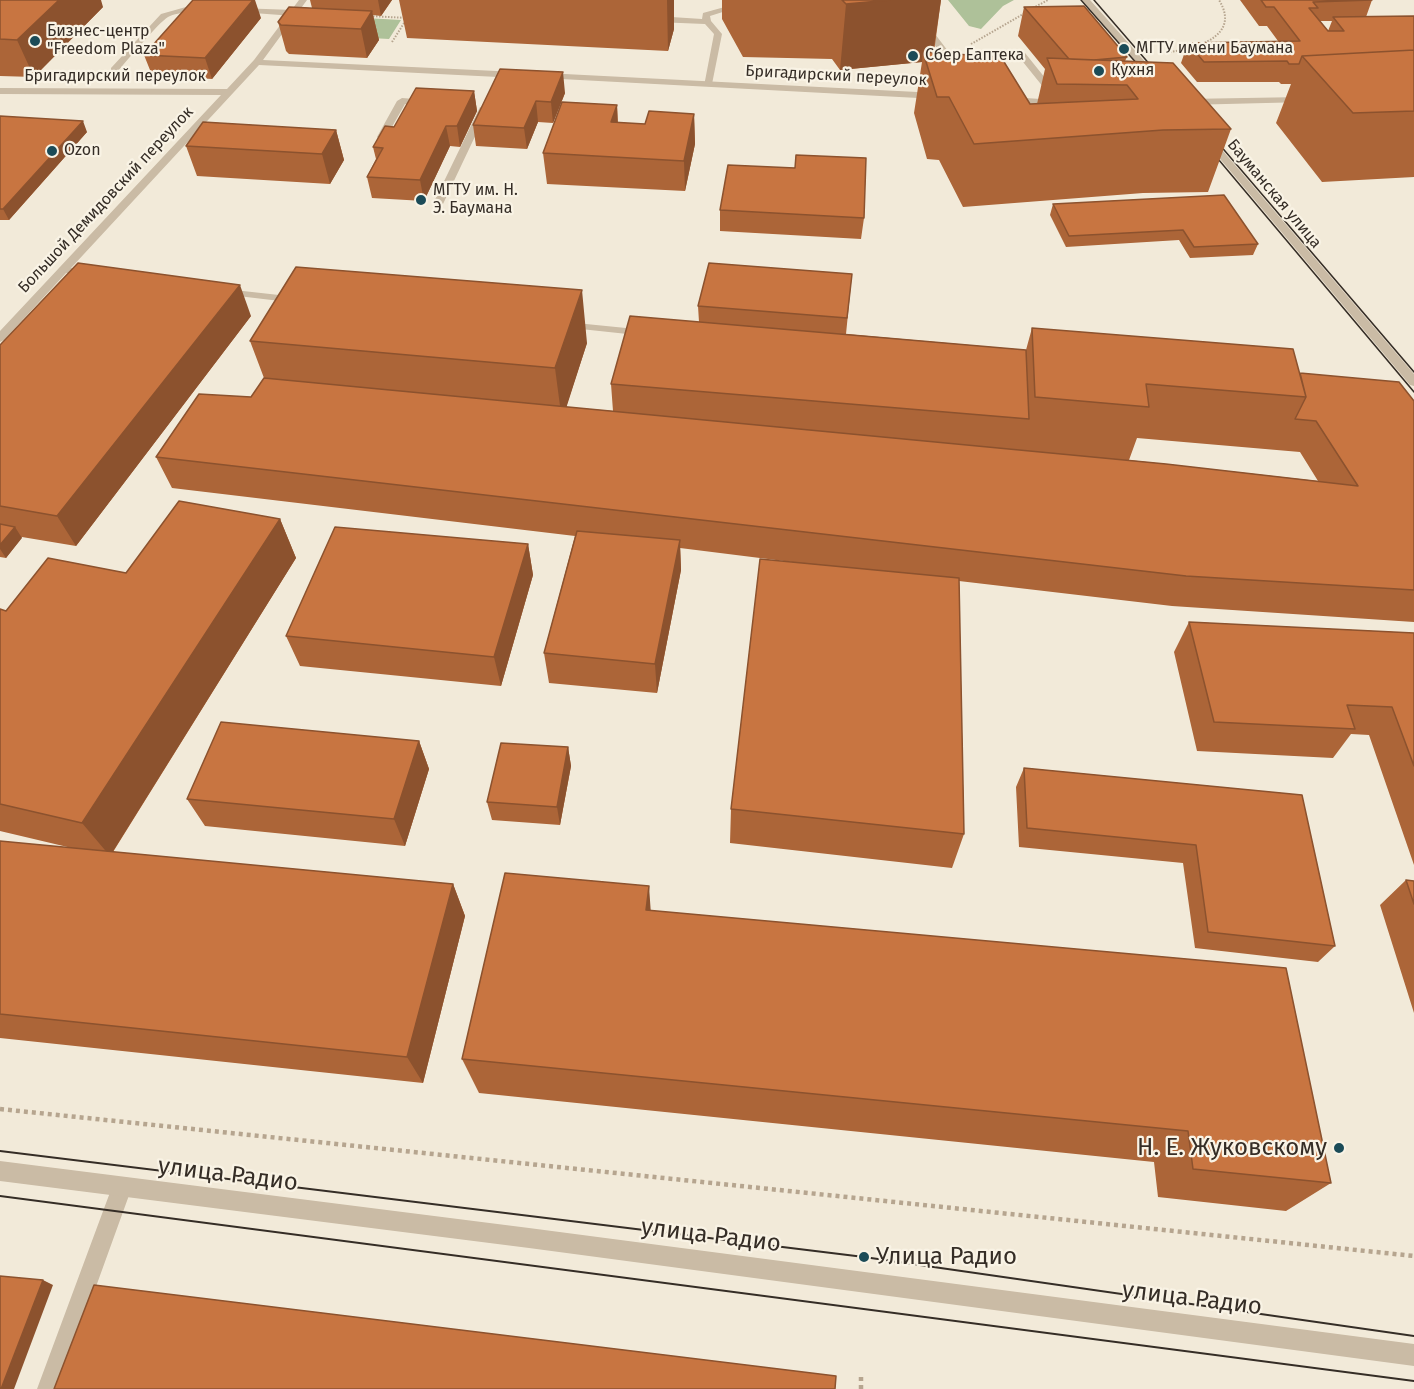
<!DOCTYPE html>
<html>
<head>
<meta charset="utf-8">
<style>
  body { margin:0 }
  canvas { display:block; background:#f2ead9 }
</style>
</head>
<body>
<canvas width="1414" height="1389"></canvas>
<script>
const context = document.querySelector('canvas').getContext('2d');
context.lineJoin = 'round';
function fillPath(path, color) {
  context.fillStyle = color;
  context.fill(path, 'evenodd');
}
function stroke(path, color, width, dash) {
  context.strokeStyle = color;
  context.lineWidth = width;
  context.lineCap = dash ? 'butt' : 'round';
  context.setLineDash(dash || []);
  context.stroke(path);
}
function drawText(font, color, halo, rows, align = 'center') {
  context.font = font + ' "Fira Sans",sans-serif';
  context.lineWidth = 4.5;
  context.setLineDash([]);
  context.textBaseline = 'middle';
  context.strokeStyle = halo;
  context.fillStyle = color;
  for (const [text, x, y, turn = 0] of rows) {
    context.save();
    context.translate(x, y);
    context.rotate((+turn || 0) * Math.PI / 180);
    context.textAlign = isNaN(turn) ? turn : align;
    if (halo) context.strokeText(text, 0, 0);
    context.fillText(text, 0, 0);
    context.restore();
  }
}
fillPath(new Path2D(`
  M948,0H1014L1003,6L981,29L969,26Z
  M312,15L401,20L389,39L298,34Z`), '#aec199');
stroke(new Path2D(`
  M1033,8L1048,0
  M370,16L407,18
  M392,42L406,20
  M971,44L1027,12
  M1202,44C1223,35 1232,21 1219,0
  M1170,52L1189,49`), '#b6a58f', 2, [1.5, 1.5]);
stroke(new Path2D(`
  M0,1109L1414,1256
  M861,1377V1389`), '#b6a58f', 4.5, [4, 4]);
fillPath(new Path2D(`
  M738,0H746L748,4L710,16L711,21L722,34L712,84L704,86L714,34L705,24L656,22L652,19L656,16L702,19L703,13L739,3Z
  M901,0H909L951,55V59H945Z
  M193,5L208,8C201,12 179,11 168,17C158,23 127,61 117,72H111V68L161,14Z
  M237,8L294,10L298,13L294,16L240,12H237Z
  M1019,53H1025L1058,94V98H1052L1019,57Z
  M402,98L427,100L432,103L427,106L405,104L385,139H379L377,137L397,101Z
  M480,107L488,109L443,204L434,206L433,204Z
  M63,267L68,270L67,272L4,340L0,342V331L59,268Z
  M122,1177L129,1180L132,1187L59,1389H37L112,1187L115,1180Z`), '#cabba5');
fillPath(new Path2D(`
  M299,0H307L263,60L518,72L522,75L518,78L259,65L71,268L92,272V276L59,272V268L221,95L0,94V88L227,89L254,60Z
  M545,73L937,93L942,96L937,99L542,78V74Z
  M1009,97L1057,100L1062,103L1057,106L1006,102L1004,100Z
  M1303,97L1308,100L1306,102L1186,105L1181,102L1186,99Z
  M225,289L297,297L303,300L297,303L221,294V290Z
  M566,322L646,330L652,333L646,336L562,327L560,325Z`), '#cabba5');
fillPath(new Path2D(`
  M1082,0H1090L1156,74V78H1150Z
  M1205,137H1211L1414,374V386L1410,385L1205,141Z
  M0,1161L529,1228L1414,1344V1366L529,1248L0,1181Z`), '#cabba5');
stroke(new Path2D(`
  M1081,0L1146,74
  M1094,0L1158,74
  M1213,137L1414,372
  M1208,147L1414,392`), '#352d26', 1.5);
stroke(new Path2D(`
  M0,1151L864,1257L1414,1336
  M0,1196L1414,1381`), '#352d26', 2);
fillPath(new Path2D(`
  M0,0L103,7L34,77L0,76Z
  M310,0H392L381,16L373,15L379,40L367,58L289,54L286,51L278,22L312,8Z
  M399,0H674V29L668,51L407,38Z
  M722,0H941L934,52L1030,104H1037L1045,69L1018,36L1024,7L1127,57L1125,61L1231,129L1208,192L1143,193L963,207L939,160L927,159L914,113L922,62L840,70L832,59L743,57L722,19Z
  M1240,0H1372L1366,17L1414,16V177L1322,182L1276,123L1291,84H1281L1279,82H1197L1181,63L1188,43L1278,41L1267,26H1259ZM1320,21H1332L1328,31Z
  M261,18L212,79L152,75L144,55Z
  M500,69L565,93L553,123L538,122L527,149L476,146L473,125Z
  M474,91L477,111L460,147L450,146L424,201L372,198L367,177L376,159L373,147L394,127Z
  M617,105L618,123L645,124L694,114L695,144L685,191L547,184L543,153Z
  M0,116L87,132L9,220H0Z
  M336,130L344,160L330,184L197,176L186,146Z
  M795,168L864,218L861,239L720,231V210Z
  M1053,204L1258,244L1253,255L1190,258L1179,240L1066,247L1050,215Z
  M852,274L846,334L1026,350L1032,328L1300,373L1414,401V622L1172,606L959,581L964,834L952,868L730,843L731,809L792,562L680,548L681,570L657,693L549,683L544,653L575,536L172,488L156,457L251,397L264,378L250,341L587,343L566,407L613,411L611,384L699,322L698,306ZM1137,438L1300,452L1318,481L1129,460Z
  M251,316L76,546L22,537L6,558L0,557V345Z
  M280,519L296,558L113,852L453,884L465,916L423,1083L0,1038V841L76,849L0,831V609L6,611L126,573Z
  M528,544L533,575L501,686L300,666L286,636Z
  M1189,622L1414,633V865L1369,735L1351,734L1333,758L1197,751L1174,652Z
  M419,741L429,769L405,846L205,826L187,799Z
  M568,747L571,766L560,825L492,820L487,802Z
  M1024,768L1302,795L1335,946L1318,962L1195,948L1183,863L1019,847L1016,787Z
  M1406,880L1414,881V1013L1380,905Z
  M651,910L1331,1183L1286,1211L1158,1197L1154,1162L479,1093L462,1059Z`), '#ac6538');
fillPath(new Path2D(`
  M59,0H101L103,7L34,77L17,40Z
  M253,0H255L261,18L212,79L205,58Z
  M378,0H392L381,16Z
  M667,0H674V29L668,51Z
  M890,0H941L932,60L923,52L922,62L840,70L846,4Z
  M372,11L379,40L367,58L361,29Z
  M563,72L565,93L553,123L551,102Z
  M474,91L477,111L460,147L457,126Z
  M536,101L538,122L527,149L524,128Z
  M617,105L618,135L611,122Z
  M694,114L695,144L685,191L684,161Z
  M83,121L87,132L9,220L3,209Z
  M446,126L450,146L424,201L420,180Z
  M336,130L344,160L330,184L322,154Z
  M240,285L251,316L76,546L57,516Z
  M582,290L587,343L562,421L555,368Z
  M280,519L296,558L110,856L82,823Z
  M15,527L22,538L6,558L0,549V545Z
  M680,540L681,570L657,693L655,664Z
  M528,544L533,575L501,686L494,657Z
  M419,741L429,769L405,846L394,819Z
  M568,747L571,766L560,825L557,807Z
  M453,884L465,916L423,1083L407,1057Z
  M649,886L652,929L646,910Z
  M43,1280L53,1285L14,1389H1Z`), '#8c522e');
const building = new Path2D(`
  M0,0H59L17,40L0,39Z
  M193,0H253L205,58L144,55Z
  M842,0H890L846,4Z
  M1261,0H1372L1313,2L1318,8H1309L1328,31H1344L1333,17L1414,16V50L1302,56L1299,64H1289L1287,61L1204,62L1188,43L1300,41L1274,7H1266Z
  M1084,6L1127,57L1094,60L1069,59L1024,7Z
  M289,7L372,11L361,29L281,25L278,22Z
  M1414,50V111L1353,113L1302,56Z
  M923,52L1001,57L1030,104L1138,99L1127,85L1057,84L1047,58L1173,63L1231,129L1163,130L974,144L949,97H937Z
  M500,69L563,72L551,102L536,101L524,128L473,125Z
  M416,88L474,91L457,126H446L420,180L367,177L383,148L373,147L385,126L394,127Z
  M562,102L617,105L611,122L645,124L649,111L694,114L684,161L543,153Z
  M0,116L83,121L3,209H0Z
  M203,122L336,130L322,154L186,146Z
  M796,155L866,158L864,218L720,210L728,165L795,168Z
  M1224,195L1258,244L1194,247L1183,230L1069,236L1053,204Z
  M78,263L240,285L57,516L0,506V345Z
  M709,263L852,274L847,318L698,306Z
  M296,267L582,290L555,368L250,341Z
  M630,316L1026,350L1029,419L611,384Z
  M1032,328L1293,349L1306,397L1146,384L1149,407L1035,397Z
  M1300,373L1399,382L1414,401V590L1186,576L156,457L199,394L251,397L264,378L1166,464L1358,486L1316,421L1295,419L1306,397Z
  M179,501L280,519L82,823L0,804V609L6,611L48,558L126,573Z
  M0,524L15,527L0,545Z
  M335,527L528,544L494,657L286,636Z
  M577,531L680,540L655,664L544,653Z
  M760,559L959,578L964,834L731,809Z
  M1189,622L1414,633V766L1392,707L1347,705L1355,729L1214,722Z
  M221,722L419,741L394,819L187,799Z
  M501,743L568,747L557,807L487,802Z
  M1024,768L1302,795L1335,946L1208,932L1196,845L1027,828Z
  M0,841L453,884L407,1057L0,1014Z
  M505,873L649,886L646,910L1286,968L1331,1183L1193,1169L1188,1131L462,1059Z
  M1406,880L1414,881V904Z
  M0,1276L43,1280L1,1389H0Z
  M94,1285L836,1376L835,1389H54Z`);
fillPath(building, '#c87541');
stroke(building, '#8c522e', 1.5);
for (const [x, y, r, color] of [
  [35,41,6,"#1b4b57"],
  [1124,49,6,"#1b4b57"],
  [913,56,6,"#1b4b57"],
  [1099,71,6,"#1b4b57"],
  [52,151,6,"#1b4b57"],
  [421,200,6,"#1b4b57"],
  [1339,1148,6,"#1b4b57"],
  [864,1257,6,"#1b4b57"]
]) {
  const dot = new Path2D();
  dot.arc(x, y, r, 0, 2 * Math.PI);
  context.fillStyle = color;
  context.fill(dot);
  stroke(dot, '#f9f3e5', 2);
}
drawText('16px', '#352d26', '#f9f3e5', [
  ["Бизнес-центр",47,32],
  ["\"Freedom Plaza\"",47,50],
  ["МГТУ имени Баумана",1136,49],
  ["Сбер Еаптека",925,56],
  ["Кухня",1111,71],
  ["Ozon",64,151],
  ["МГТУ им. Н.",433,191],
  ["Э. Баумана",433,209]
], 'left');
drawText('16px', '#352d26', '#f9f3e5', [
  ["Бригадирский переулок",836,76,3],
  ["Бригадирский переулок",115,77],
  ["Бауманская улица",1274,194,50],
  ["Большой Демидовский переулок",106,200,-47]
]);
drawText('24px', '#352d26', '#f9f3e5', [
  ["Н. Е. Жуковскому",1327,1148],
  ["Улица Радио",876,1257,"left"]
], 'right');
drawText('24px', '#352d26', '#f9f3e5', [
  ["улица Радио",228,1175,7],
  ["улица Радио",711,1236,7],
  ["улица Радио",1192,1299,7]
]);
</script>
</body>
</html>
